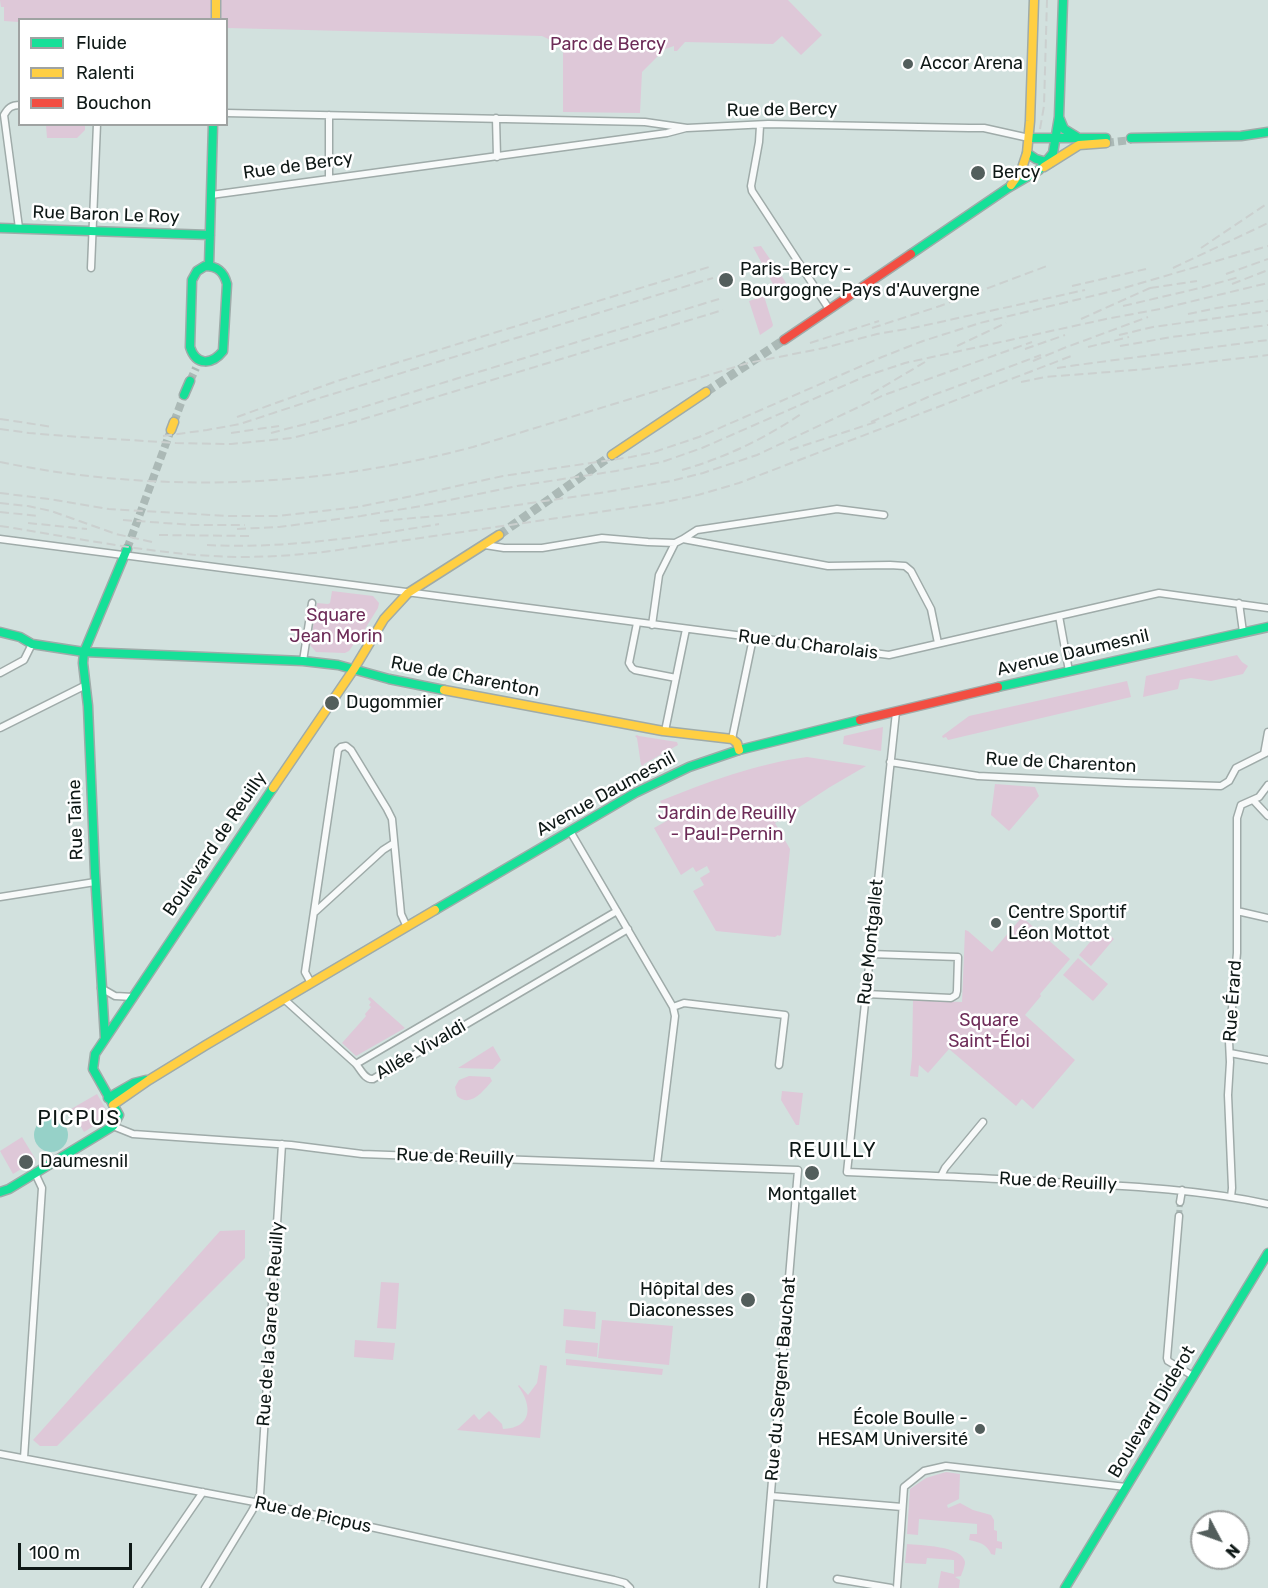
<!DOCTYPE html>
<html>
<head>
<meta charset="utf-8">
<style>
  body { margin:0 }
  #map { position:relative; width:1268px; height:1588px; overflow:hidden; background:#d2e1de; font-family:Rubik,sans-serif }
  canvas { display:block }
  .legend { position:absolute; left:18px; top:18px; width:210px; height:108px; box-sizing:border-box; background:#fff; border:2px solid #9fa3a2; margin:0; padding:8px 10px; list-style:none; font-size:18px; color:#0e1816 }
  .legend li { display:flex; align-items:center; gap:12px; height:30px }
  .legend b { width:30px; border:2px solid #9fa3a2 }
  .north { position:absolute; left:1190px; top:1510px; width:60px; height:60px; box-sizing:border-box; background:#fff; border:2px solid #9fa3a2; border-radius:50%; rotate:131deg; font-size:16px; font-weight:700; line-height:24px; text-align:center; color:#0e1816 }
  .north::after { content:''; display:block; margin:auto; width:21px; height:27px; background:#535e5c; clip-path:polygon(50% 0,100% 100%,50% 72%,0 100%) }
  .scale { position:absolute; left:18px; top:1543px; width:114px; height:27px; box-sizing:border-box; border:3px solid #0e1816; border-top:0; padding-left:8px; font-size:18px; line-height:21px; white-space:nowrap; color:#0e1816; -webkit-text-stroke:4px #fff; paint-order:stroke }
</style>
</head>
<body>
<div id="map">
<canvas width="1268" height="1588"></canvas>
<ul class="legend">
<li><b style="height:8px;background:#16e098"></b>Fluide</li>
<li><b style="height:8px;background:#ffcf43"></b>Ralenti</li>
<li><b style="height:8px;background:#f24e42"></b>Bouchon</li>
</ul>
<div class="north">N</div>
<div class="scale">100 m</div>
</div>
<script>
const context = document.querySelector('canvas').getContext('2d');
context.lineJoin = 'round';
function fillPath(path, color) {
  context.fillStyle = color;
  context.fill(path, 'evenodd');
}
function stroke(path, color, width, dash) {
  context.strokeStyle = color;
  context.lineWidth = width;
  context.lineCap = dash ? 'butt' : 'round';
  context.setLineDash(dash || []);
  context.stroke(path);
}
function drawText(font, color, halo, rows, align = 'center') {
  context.font = font + ' Rubik,sans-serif';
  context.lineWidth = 5;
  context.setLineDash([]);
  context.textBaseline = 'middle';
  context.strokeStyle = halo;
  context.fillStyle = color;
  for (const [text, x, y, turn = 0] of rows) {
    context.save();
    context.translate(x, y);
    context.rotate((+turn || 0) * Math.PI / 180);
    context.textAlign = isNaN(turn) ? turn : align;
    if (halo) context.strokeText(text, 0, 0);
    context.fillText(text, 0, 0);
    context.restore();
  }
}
fillPath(new Path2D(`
  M0,0H788L822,35L801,55L782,36L773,44L685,42L677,51H674V46L665,49L642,72L640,113L563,112V46L542,36L227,28L226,20H20L19,22L4,21V7H1Z
  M46,125H85V130L77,138H47Z
  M761,246L785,281L789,291L787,293L773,284L753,247Z
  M764,296L773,325L772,327L760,335L749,301Z
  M332,591L373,596L379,603L378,608L363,632L361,631L359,633L360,635L349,651L345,653L316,652L310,645L317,603L328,604L330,603Z
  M1237,655L1242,662L1248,666L1243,674L1211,681L1191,678L1180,680L1178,689L1143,697L1146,676Z
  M1127,681L1131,697L948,740L946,737L943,738L942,736L969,716Z
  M883,727L881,751L843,744L844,736Z
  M637,735L639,736L677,742L678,745L644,764L643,766L641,765L637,738L635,736Z
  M807,757L866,766L830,787L775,823L790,849L781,935L779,936L778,935L775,937L716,931L693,891L704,885L700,878L710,872L707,866L696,872L693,867L681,875L654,828L670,819L660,801C708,782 755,764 807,757Z
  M995,784L1035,787L1039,796L1009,831L991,815Z
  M1022,917L1070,959L1040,994L1041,996L1025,1015L1075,1060L1033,1109L1022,1099L1016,1106L949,1049L928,1073L919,1065L918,1077L910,1076L912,1057L913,1000L962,1002L965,930L968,931L992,952Z
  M1102,928L1114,939L1091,966L1079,955Z
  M1078,958L1108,984L1093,1001L1063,975Z
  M370,997L405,1028L356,1056L342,1043L366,1016L365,1014L371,1007L369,1005L371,1002L368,999Z
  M493,1046L501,1060L493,1069L458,1068Z
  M469,1076L490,1077L492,1081C483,1091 471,1108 457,1096L455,1087L459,1080Z
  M782,1091L803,1093L799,1125H796L781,1100Z
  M97,1094L110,1116L84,1132L71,1109Z
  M22,1137L36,1160L13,1174L0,1151Z
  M245,1230V1258L57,1446H40L33,1440L220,1231Z
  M381,1282L399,1283L396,1329L377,1328Z
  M564,1309L596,1312L595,1329L563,1326Z
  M602,1320L673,1326L669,1365L598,1358Z
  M355,1340L395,1343L393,1360L354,1357Z
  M566,1340L598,1343L597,1357L565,1353Z
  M566,1359L663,1369L662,1375L566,1365Z
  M540,1365L547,1366L540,1438L457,1430L474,1414L479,1420L489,1411L502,1424L503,1429C532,1428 533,1406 518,1386L519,1385L528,1395L537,1383Z
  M946,1472L960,1474L959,1499L947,1505L948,1508L960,1503L973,1510L991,1515L994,1520V1530L997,1531V1541L1002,1542V1549L996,1548L995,1555L991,1554C987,1544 979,1542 969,1540L970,1534H977V1524L919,1519L918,1535L907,1534L910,1489L926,1478Z
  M907,1544C919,1545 963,1546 965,1562C965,1566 962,1573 961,1576L955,1577L960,1580L959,1588H938L941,1571L954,1574V1560L927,1558L926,1564L905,1563Z`), '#dec8d8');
fillPath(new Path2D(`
  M34 1135a17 17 0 1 1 34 0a17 17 0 1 1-34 0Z`), '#96d1c8');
stroke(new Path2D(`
  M1179,1216L1180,1202`), '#abb9b6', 6, [6, 3]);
stroke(new Path2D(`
  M1106,143L1131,140
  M190,381L196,368
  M174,422L184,395
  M127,549L171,430`), '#abb9b6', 8, [8, 4]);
stroke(new Path2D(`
  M706,392L784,340
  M499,535L612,455`), '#abb9b6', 9, [9, 4.5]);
const street = new Path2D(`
  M226,113L645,122L687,128L768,124L969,128H984L1029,138
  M496,118L497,157
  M760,126L759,142L751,186L752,191L829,309
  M329,179V115
  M211,195L667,133L686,128
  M19,228L4,115C8,108 11,105 20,105
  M91,268L97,124
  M0,539L889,655L1159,593L1268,608
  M683,539L697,530L837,509L884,515
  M485,545L504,548H542L602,538L648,542L675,543
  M1239,603L1243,632
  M1059,616L1069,671
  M637,623L629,663L632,668L635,670L676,678
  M652,625L659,575L675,543L683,539L828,566L890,565L905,566L911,571L931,609L938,643
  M303,661L312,603
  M0,673L24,660L32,644
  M896,712L847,1172C916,1175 985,1178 1053,1182C1126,1186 1197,1189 1268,1204
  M0,728L86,685
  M665,731L686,629
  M732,739L753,638
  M1264,754L1268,732
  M890,762L978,776L1126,783L1221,786L1229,781L1236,768L1268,752
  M1254,801L1268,816
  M570,831L673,1007L675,1016L657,1164
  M0,897L95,882
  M617,911L356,1064C361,1070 365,1080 373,1079L628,929
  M1237,911L1268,918
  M315,912L383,850L394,843
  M311,983L305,972L338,750L341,747L346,746L351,750L387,809L392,819L401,914L407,927
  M101,988L115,996L133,997
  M866,994L951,998L956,995L957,991L958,957L870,954
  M285,1000L356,1064
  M673,1007L684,1003L785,1015L779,1065
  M1230,1053L1268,1060
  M113,1126L133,1134L291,1145L362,1154L798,1170L763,1588
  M941,1176L945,1168L983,1122
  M1231,1197L1232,1188L1228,1095L1230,1062L1229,1041L1237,953V818L1241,805L1259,797L1268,785
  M1180,1202L1182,1190
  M1179,1216L1167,1358L1168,1361L1193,1376
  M0,1454L265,1504L614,1580L625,1583L630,1588
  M24,1458L42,1188L35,1173
  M771,1496L902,1507
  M837,1579L891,1588
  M137,1588L203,1492
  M205,1588L252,1511L260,1495L282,1144
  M897,1588L904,1487L924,1471L946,1466L1126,1487`);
const fast = new Path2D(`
  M1059,117L1064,129L1077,137
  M1029,138H1106
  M1131,138L1241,136L1268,132
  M1027,153L1036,159L1050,163
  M0,228L210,235
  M911,254L1008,188L1039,170L1053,153L1059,117L1063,0
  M205,266C218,266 224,272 227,284L223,351C212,365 196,366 190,347L192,280L197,271Z
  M209,266L213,124
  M184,395L190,381
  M0,632L20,637L32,644L84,652L303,661L338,665L389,679L444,690
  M998,687L1268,627
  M435,910L635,793L689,767L739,750L860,720
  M105,1038L95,873L88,706L83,663L84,652L127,549
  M108,1098L134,1083L146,1080
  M0,1192L9,1189L113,1126L119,1115L93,1069L95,1054L273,788
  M1065,1588L1268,1253`);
const slow = new Path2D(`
  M216,0V20
  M1044,167L1079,145L1106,143
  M1011,185L1021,171L1027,153L1030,121L1034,0
  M171,430L174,422
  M612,455L706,392
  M444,690L663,731L732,739L737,743L739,750
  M273,788L354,669L384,619L408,593L499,535
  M113,1105L149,1080L206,1045L435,910`);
const jam = new Path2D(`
  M784,340L911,254
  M860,720L998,687`);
stroke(street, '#9faba9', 9);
stroke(fast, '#9faba9', 11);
stroke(slow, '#9faba9', 11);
stroke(jam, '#9faba9', 11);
stroke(street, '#f8fafa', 6);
stroke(fast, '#16e098', 8);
stroke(slow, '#ffcf43', 8);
stroke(jam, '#f24e42', 8);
stroke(new Path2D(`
  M1040,129L1044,106L1047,0
  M1201,248L1268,203
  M1173,268L1268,223
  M1226,274L1268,259
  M1232,284L1268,270
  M1072,286L1146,269
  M1150,288L1197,281
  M1123,306L1200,288L1239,277
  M1188,314L1217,308L1268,300
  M1081,319L1150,288
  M872,328L940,306L1047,266
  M1119,335L1153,327L1268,311
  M810,343L879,321
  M957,346L1006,323
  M1120,346L1172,337L1268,325
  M1088,347L1129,337
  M1025,349L1065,335
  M1033,361L1064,348L1148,317
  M1057,368L1077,365L1268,340
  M1021,382L1045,377L1147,369L1268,355
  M871,394L925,362
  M237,417L337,381L709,267
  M0,419L53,427
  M871,422L928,397L1041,355
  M0,429L29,433L66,436L176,443L231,444L292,438L350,423L723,310
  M231,433L279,426
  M271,433L317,421L719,299
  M163,436L207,430L240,424L313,400L713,278
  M790,450L879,421
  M0,462C156,494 319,488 473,447L748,363L824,348L877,334L913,328L1085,290
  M682,470C724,458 764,439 801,414
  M0,493L49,499L109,509L229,516H278L357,507L398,499L503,476L631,457L654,452L699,437L882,357L923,341L980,323L1117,290L1268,246
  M0,503L28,506L51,511L116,534L152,542
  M0,512L39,516
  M123,520L193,525H245
  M380,521L448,515L600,493L671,481L703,473L757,455L884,395L1032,342
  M28,523L87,529
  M0,526C80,538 159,556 240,557C270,557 300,555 331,551L661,503L698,495L739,483L1074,355
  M237,529L279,527L361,516L421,506L517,486L616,471L662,462L702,448L866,376L905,363L1106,319L1160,309L1268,283
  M159,535L249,536
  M207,545C285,549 362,537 439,524`), '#cbd0cf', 2, [9, 4.5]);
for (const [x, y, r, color] of [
  [908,64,6,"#535e5c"],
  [978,173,8,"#535e5c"],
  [726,280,8,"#535e5c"],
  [332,703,8,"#535e5c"],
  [996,923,6,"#535e5c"],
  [26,1162,8,"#535e5c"],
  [812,1173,8,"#535e5c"],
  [748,1300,8,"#535e5c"],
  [980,1429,6,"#535e5c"]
]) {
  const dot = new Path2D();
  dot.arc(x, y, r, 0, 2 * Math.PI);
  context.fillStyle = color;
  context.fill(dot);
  stroke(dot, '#fff', 2);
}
drawText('18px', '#6d2c58', '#fff', [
  ["Parc de Bercy",608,45],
  ["Square",336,616],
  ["Jean Morin",336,637],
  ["Jardin de Reuilly",727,814],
  ["- Paul-Pernin",727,835],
  ["Square",989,1021],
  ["Saint-Éloi",989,1042]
]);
drawText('18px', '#0e1816', '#fff', [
  ["Accor Arena",920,64],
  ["Bercy",992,173],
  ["Paris-Bercy -",740,270],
  ["Bourgogne-Pays d'Auvergne",740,291],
  ["Dugommier",346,703],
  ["Centre Sportif",1008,913],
  ["Léon Mottot",1008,934],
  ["Daumesnil",40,1162],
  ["Montgallet",812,1195,"center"],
  ["Hôpital des",734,1290,"right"],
  ["Diaconesses",734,1311,"right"],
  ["École Boulle -",968,1419,"right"],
  ["HESAM Université",968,1440,"right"]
], 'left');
drawText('18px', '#0e1816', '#fff', [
  ["Rue de Bercy",782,110,-1],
  ["Rue de Bercy",298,166,-8],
  ["Rue Baron Le Roy",106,215,2],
  ["Rue du Charolais",808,645,7],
  ["Avenue Daumesnil",1073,653,-13],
  ["Rue de Charenton",465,677,11],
  ["Rue de Charenton",1061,763,3],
  ["Avenue Daumesnil",606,794,-29],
  ["Rue Taine",76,820,-92],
  ["Boulevard de Reuilly",215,844,-56],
  ["Rue Montgallet",871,942,-84],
  ["Rue Érard",1233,1001,-86],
  ["Allée Vivaldi",421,1050,-30],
  ["Rue de Reuilly",455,1157,2],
  ["Rue de Reuilly",1058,1182,3],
  ["Rue de la Gare de Reuilly",271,1324,-86],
  ["Rue du Sergent Bauchat",781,1379,-85],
  ["Boulevard Diderot",1152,1412,-59],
  ["Rue de Picpus",313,1515,12]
]);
context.letterSpacing = '1.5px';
drawText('20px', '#0e1816', '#fff', [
  ["REUILLY",833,1151]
]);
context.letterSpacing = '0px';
context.letterSpacing = '1.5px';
drawText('21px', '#0e1816', '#fff', [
  ["PICPUS",79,1119]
]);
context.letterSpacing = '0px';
</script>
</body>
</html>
